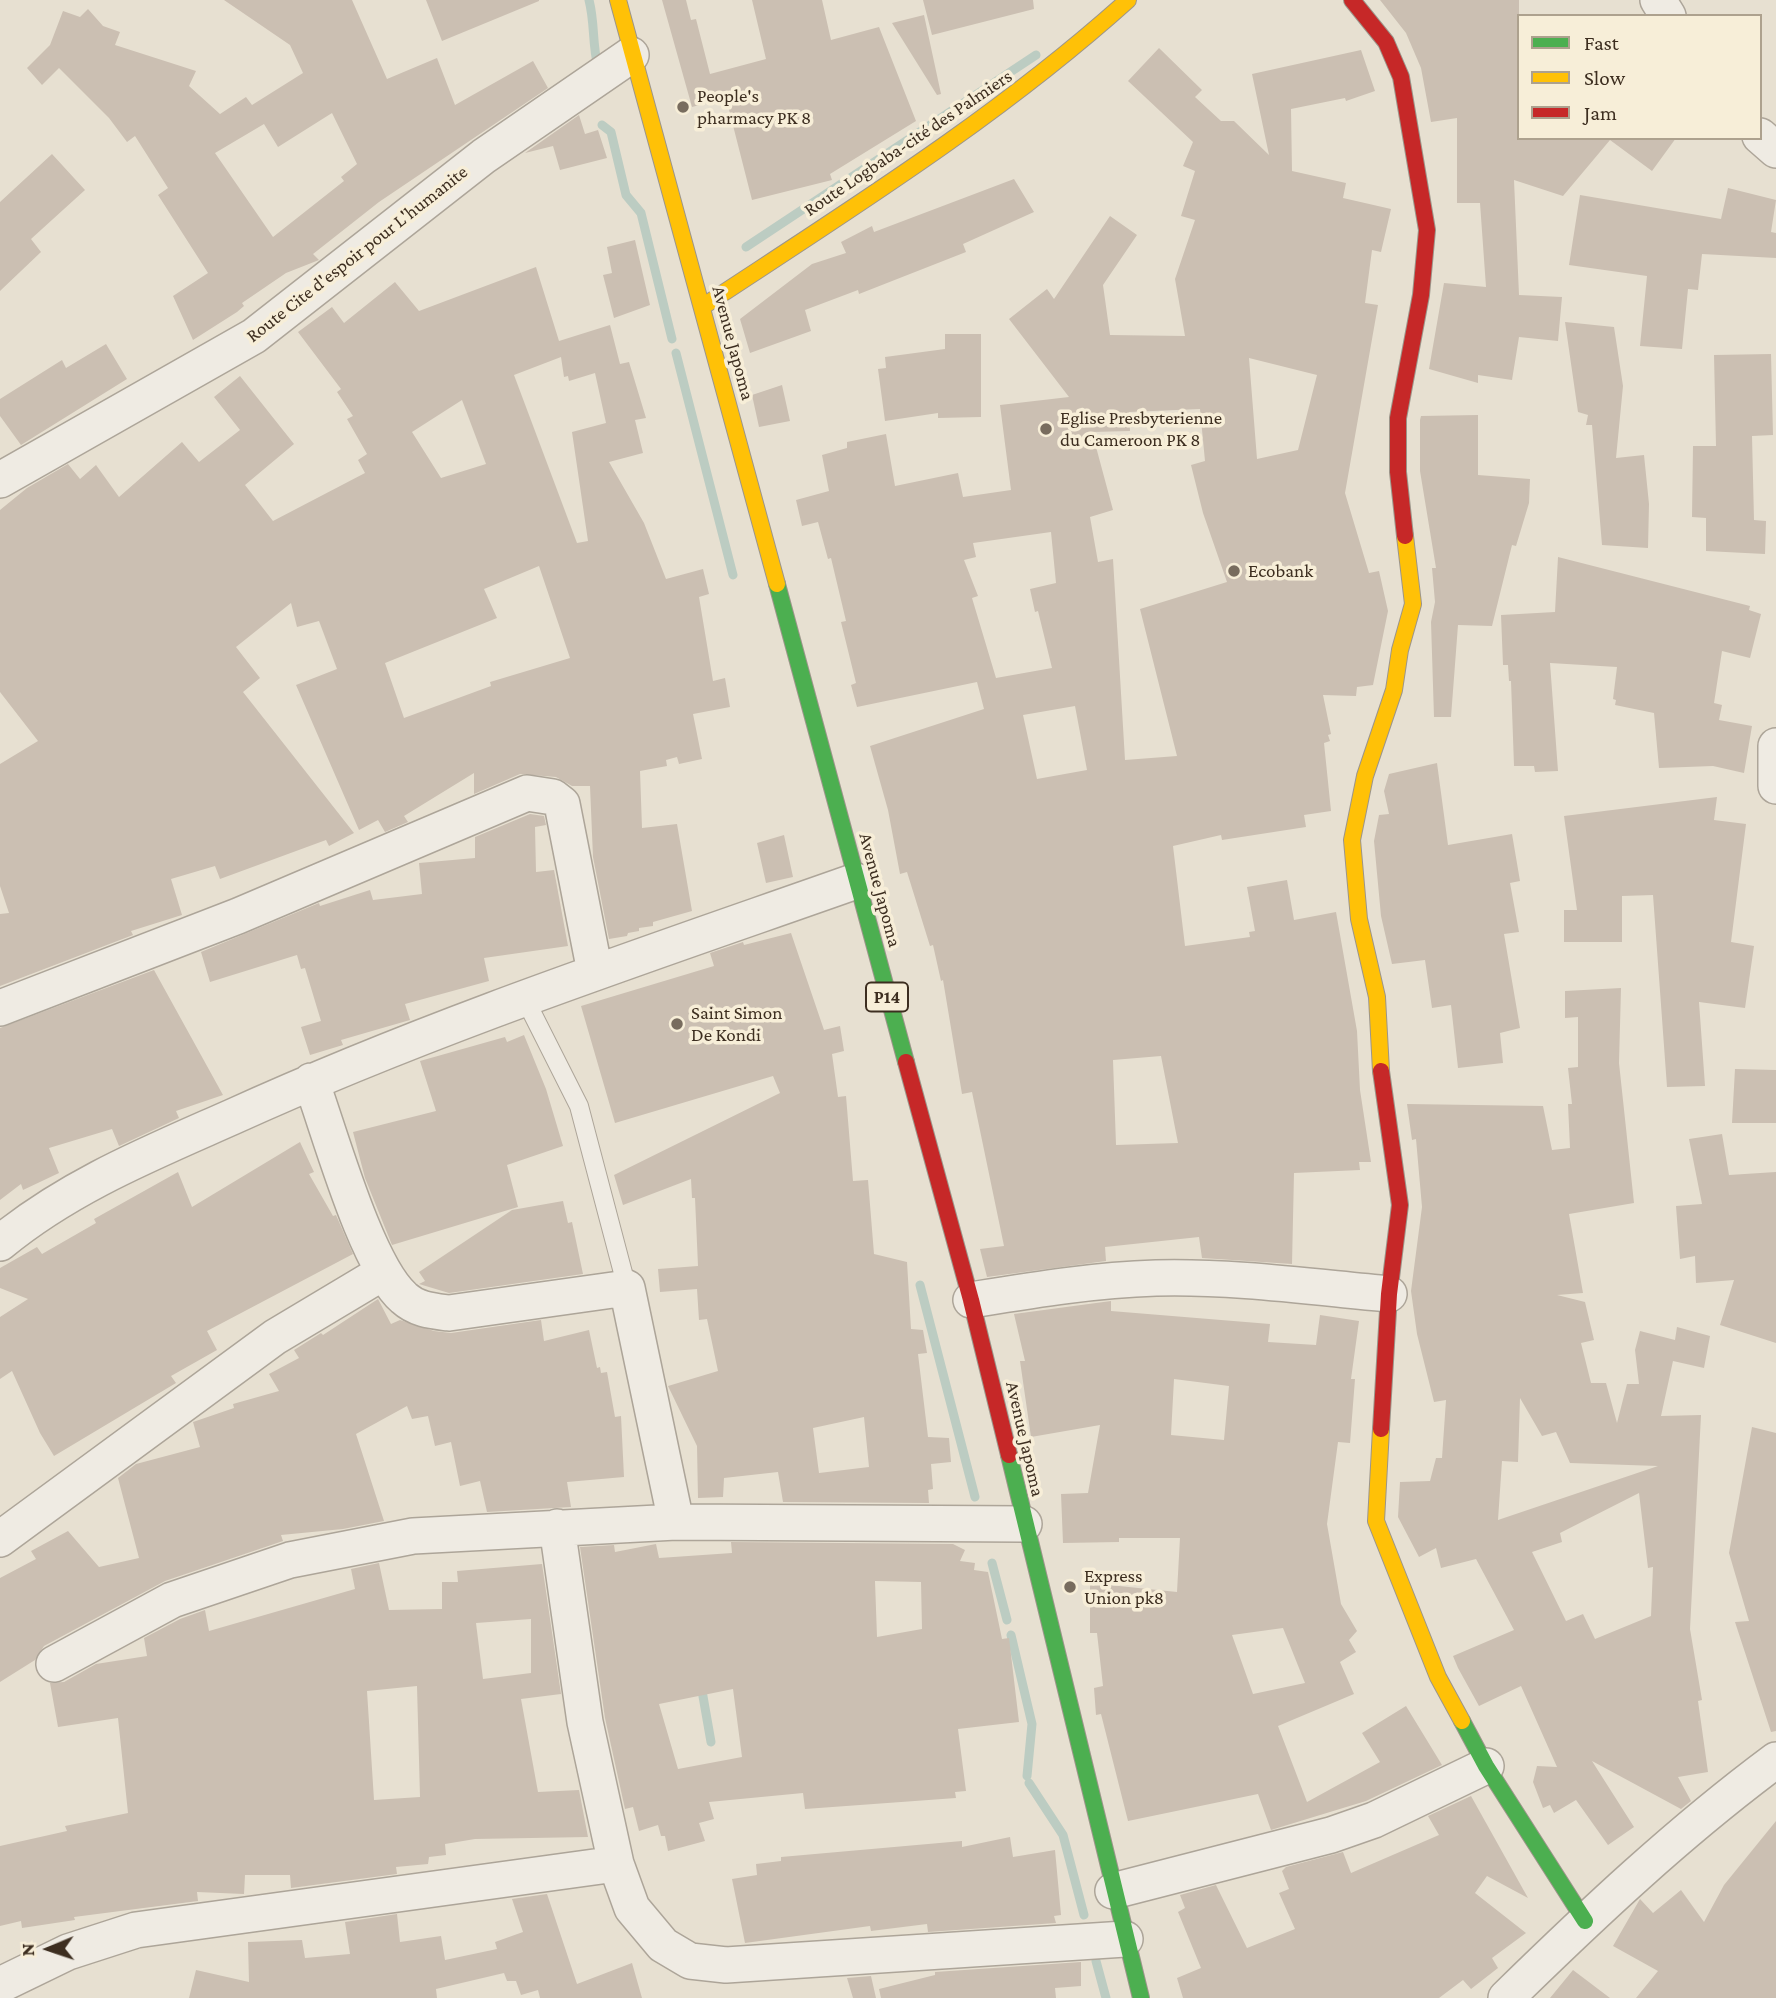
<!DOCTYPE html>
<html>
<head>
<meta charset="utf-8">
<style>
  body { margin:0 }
  #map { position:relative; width:1776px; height:1998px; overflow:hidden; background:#e7e0d1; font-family:"Crimson Pro",serif }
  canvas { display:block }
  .legend { position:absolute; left:1517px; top:14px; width:245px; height:126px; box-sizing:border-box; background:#f7eed8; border:2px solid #ada18e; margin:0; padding:9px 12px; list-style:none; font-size:21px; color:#3d2e20 }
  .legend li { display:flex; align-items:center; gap:14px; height:35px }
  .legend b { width:35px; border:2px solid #ada18e }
  .north { position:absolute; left:14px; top:1914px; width:70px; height:70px; -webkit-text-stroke:5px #f7eed8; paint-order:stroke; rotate:268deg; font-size:19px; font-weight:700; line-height:28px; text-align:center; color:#3d2e20 }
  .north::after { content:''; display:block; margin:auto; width:24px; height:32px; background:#3d2e20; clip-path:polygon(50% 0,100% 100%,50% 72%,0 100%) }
</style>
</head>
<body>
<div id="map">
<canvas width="1776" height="1998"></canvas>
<ul class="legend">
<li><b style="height:9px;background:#4caf50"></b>Fast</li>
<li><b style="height:9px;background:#ffc107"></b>Slow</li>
<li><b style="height:9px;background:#c62828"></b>Jam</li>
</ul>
<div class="north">N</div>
</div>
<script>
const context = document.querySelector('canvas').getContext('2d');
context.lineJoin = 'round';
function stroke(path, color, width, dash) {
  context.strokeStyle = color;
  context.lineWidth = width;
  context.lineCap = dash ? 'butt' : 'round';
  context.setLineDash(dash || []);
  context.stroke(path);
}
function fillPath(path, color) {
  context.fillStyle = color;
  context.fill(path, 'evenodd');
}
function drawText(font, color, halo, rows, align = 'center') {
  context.font = font + ' "Crimson Pro",serif';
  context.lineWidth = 7;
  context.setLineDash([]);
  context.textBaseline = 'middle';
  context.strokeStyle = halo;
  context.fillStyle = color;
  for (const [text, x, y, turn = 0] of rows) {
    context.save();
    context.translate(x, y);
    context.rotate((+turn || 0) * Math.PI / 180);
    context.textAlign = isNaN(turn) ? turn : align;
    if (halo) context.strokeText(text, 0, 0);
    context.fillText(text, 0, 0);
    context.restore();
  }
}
stroke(new Path2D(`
  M589,0C595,23 592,44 598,67
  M602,125L611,132L626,195L641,213L672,339
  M746,247L1036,55
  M676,353L733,575
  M920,1285L975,1497
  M992,1563L1007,1620
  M1011,1635L1032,1724L1027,1776
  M701,1685L711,1742
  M1029,1783L1063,1835L1084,1915
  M1096,1961L1106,1998`), '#bcccc2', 9);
fillPath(new Path2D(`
  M224,0H352L387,79L437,58L455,105L533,61L548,88L379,202L313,254L319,260L286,273L242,303L244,306L237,312L193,340L173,296L208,273L158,195L168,188L135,136L127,142L109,118L59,68L42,85L27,68L50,45L63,11L80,17L88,9L103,26L120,32L115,45L196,71L189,86L220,114L246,97L252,105L303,73L290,45ZM332,113L357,164L341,177L344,181L273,237L215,153L264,124L278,147Z
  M426,0H539V1L442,41Z
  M662,0H686L691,20L696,19L710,74L766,59L752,0H822L831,40L879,27L916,121L830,174L832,180L752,200L726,98L692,107Z
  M923,0H1033L1034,9L932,35Z
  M1380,0H1519V138H1676L1652,171L1610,140L1563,196L1514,180L1519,295L1562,297L1558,341L1519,337L1512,380L1478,375V383L1429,369L1444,283L1486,287L1480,203H1457V118L1431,122L1421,68L1406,33Z
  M924,15L941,94L937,95L892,23Z
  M1159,48L1202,90L1195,97L1221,121H1234L1269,155L1252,74L1361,50L1375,91L1346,101L1345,98L1291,109L1292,171L1346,183L1343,198L1391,209L1381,252L1372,250L1365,303L1378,305L1345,493L1369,573L1379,571L1388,611L1373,685L1357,687L1356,696L1323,695L1331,734L1328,735L1330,741L1324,743L1331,811L1304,815L1306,827L1222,840L1221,835L1173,846L1185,946L1250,937L1249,932L1255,931L1247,887L1287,880L1294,920L1336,912L1357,1031L1360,1090L1371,1162H1359L1360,1170L1294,1173L1292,1264L1202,1258L1199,1237L1105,1247L1106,1261L987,1277L980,1249L1004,1246L972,1092L962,1094L943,980L941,981L933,945L930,946L907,872L900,874L888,810L870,746L984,709L977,682L857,707L851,685L856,683L841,622L846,621L831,558L828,559L818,522L802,526L796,500L829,491L822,455L847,448V442L886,434L895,486L958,473L963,497L1011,490L1000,405L1069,397L1009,319L1047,289L1054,299L1110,216L1137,235L1103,285L1110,335L1185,336L1175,279L1195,220L1181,216L1195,171L1183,166L1193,142L1128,81ZM1249,358L1317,375L1298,450L1257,459ZM1200,409L1205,461L1191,465L1203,513L1227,582L1140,609L1177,756L1125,760L1113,559L1098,562L1090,517L1113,510L1092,432L1130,431L1129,412ZM1051,532L1056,583L1030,589L1035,612L1038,611L1052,668L996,678L972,598L978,596L964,560L976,557L973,543ZM1075,706L1087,770L1037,779L1023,715ZM1161,1056L1178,1143L1116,1145L1113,1060Z
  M579,115L585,134L598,130L607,158L560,170L553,146L525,153Z
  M52,154L85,190L31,239L41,252L0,291V202Z
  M1014,179L1034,212L963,244L966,252L859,294L858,290L805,310L811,331L750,353L740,319L812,264L846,253L841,242L872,226L874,232Z
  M1728,188L1776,200L1771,232L1776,233V258L1702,254L1698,290L1688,289L1682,349L1640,346L1647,276L1569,265L1580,195L1721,219Z
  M635,240L650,305L614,318L603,275L612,273L607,247Z
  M536,267L559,341L610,325L620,364L629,362L646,418L635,420L643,453L609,462L644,523L666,579L703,569L709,594L699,597L713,681L725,678L730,707L693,714L702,759L679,764L677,757L666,760L667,766L640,771L642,828L677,824L692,911L653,922V926L639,928V931L628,933L627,936L609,939L593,857L590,786H572L556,777L520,774L474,794V773L404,816L408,822L385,832L378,820L359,830L296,685L337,669L319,621L297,627L291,603L236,647L260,678L243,692L354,833L329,846L326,840L220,879L215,866L171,879L182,915L131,931L133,935L0,986V914L9,913L0,886V764L38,741L0,692V510L27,488L68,464L80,479L96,465L119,497L182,442L199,462L240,430L214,397L240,376L294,444L245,485L273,521L365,473L358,460L367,454L347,419L353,416L337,392L341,389L298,332L332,307L344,323L395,282L419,311ZM561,357L564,377L568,376L569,381L595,373L606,423L572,432L588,541L577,543L514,375ZM462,400L486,464L441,478L412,432ZM539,566L570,658L490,682L491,686L404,718L385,663L497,618L484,589Z
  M1565,322L1614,327L1623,386L1616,458L1644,455L1649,504L1648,548L1602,545L1592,425H1586L1588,415L1578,412Z
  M945,334H981V417L938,418V413L885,421L878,369L886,368L885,357L945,349Z
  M106,344L127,379L21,445L0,416V399L62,360L66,368Z
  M1771,354L1773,435L1752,436L1754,520L1766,521L1765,554L1706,551V518L1692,517L1693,446H1716L1714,355Z
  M782,385L790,421L759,427L752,395Z
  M1478,415V475L1530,479L1529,503L1516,546L1512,545L1492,626L1458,625L1451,717H1434L1431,622L1435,602L1432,568H1436L1420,471V420L1421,416Z
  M1558,557L1750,606L1749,610L1761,614L1750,658L1722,651L1714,703L1722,705L1719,720L1752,726L1744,773L1713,766L1659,768L1654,713L1615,705L1616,700L1613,699L1617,667L1550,663L1558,771L1535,772L1534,766H1514L1511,681H1509L1508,665H1503L1501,615L1555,612Z
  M1437,763L1448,845L1512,834L1520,881L1510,883L1519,932L1504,934L1520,1028L1500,1033L1503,1063L1458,1068L1451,1005L1432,1008L1425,960L1392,964L1381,916L1374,841L1379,815L1389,814L1384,791L1389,774Z
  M1717,797L1714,820L1746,824L1731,942L1754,946L1745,1008L1699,1002L1705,1086L1667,1087L1653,895L1622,896V942H1564V910H1577L1564,816Z
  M530,814L544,816L546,825L535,827L536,872L554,870L568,946L484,958L489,981L405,1004L410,1020L341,1040L343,1045L310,1055L301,1027L321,1021L305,968L301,969L297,955L210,982L201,952L319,903L320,906L370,890L373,900L422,894L419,863L475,858V837Z
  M784,835L793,877L766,883L757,843Z
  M791,933L824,1030L840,1026L844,1051L832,1054L838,1097L846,1096L853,1181L868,1180L874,1254L907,1262L911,1329L923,1330L927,1353L918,1354L928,1437L949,1438L951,1462L931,1464L933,1489L928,1490L929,1503L783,1502L778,1472L724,1478L723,1497L698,1498L697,1446L668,1386L718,1371L707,1319L699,1320L697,1289L660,1292L658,1269L698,1266L695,1198H692L691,1179L623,1205L614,1175L780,1093L773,1076L615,1123L581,1006L714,966L710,953L743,942L744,945ZM864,1417L869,1467L819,1473L813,1428Z
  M154,970L223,1095L176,1111L179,1118L119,1146L112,1129L49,1148L59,1173L23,1190L21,1184L0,1200V1028Z
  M1621,988L1619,1063L1634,1203L1569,1214L1583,1293L1557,1295L1585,1302L1594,1340L1581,1343L1591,1383H1606L1617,1423L1627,1384H1639L1635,1350L1640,1331L1675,1340L1677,1327L1710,1336L1704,1368L1673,1361L1661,1416L1701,1415L1690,1629L1702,1700L1698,1701L1708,1772L1678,1777L1691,1801L1681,1809L1592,1761L1634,1827L1608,1845L1576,1800L1554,1813L1550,1805L1543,1808L1533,1782L1537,1766L1557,1767L1521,1686L1479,1706L1458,1668L1453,1656L1514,1630L1476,1559L1441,1568L1436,1548L1419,1557L1398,1517L1400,1482L1430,1481L1436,1458H1442L1446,1400L1434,1402L1417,1334L1411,1291L1422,1207L1416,1139L1412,1140L1407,1104L1543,1106L1552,1150L1570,1148L1568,1104H1572L1568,1068L1578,1067V1017L1565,1018V991ZM1520,1398L1542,1436L1556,1432L1570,1463L1658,1466L1498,1520L1502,1461L1518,1462ZM1639,1493L1648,1568L1653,1567L1651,1616L1595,1639L1583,1614L1566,1621L1532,1552L1562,1542L1560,1533Z
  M524,1035L546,1089L563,1146L507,1165L518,1207L392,1245L365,1178L353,1132L436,1111L420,1061L505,1037L507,1042Z
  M1735,1069L1776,1070V1123H1732Z
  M1722,1134L1729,1175L1776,1172V1343L1720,1325L1734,1280L1696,1283L1695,1256L1680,1259L1676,1206L1702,1204L1689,1139Z
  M300,1142L314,1172L309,1174L333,1216L336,1215L353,1254L207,1331L217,1350L171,1376L176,1383L54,1456L40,1433L12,1371L0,1379V1317L28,1299L0,1288V1268L37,1247L42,1254L96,1223L94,1219L178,1172L192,1207Z
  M563,1201L568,1223L572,1222L583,1274L449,1293L419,1284L425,1281L419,1272L512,1210Z
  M378,1299L391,1324L400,1320L434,1331L451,1333L541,1320L544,1341L589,1330L597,1368L600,1367L601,1373L607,1372L615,1417L621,1416L624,1477L567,1482L571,1507L487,1512L480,1481L460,1486L451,1442L435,1446L428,1416L412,1419L407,1406L356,1434L384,1521L343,1529L281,1535L283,1541L165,1581L44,1646L35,1660L0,1682V1578L36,1559L31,1551L68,1531L99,1567L139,1558L118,1478L136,1464L200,1447L193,1422L234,1408L233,1404L279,1391L269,1374L299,1358L294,1350L321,1333L323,1335Z
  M1111,1301V1311L1270,1324L1268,1342L1316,1345L1320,1315L1359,1321L1351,1379H1355L1350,1443L1338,1442L1327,1524L1341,1604L1357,1631L1349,1640L1356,1652L1340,1662L1354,1694L1278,1726L1307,1802L1380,1762L1362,1733L1406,1706L1442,1765L1366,1801L1271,1830L1258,1794L1128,1821L1101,1714L1096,1715L1094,1688L1103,1686L1097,1633H1090V1583L1177,1592L1180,1538H1119V1542L1063,1543L1061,1494L1088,1493L1100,1425L1031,1437L1020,1361H1025L1014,1314ZM1174,1379L1229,1386L1224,1440L1171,1435ZM1283,1628L1305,1683L1253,1694L1232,1635Z
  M1752,1427L1776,1433V1731L1771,1732L1735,1622L1749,1621L1729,1553Z
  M731,1542L953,1544L965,1550L960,1561L975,1563L974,1570L988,1572L1002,1639L1009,1638L1019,1722L958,1729L966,1791L955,1792L956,1798L805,1809L803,1793L709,1802L714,1819L699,1823L705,1841L668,1851L665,1836H661L658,1825L639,1831L633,1807L625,1809L605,1718L580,1547L614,1545L615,1552L656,1544L659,1558L732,1553ZM875,1581L921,1582L922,1629L877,1637ZM733,1689L742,1757L678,1769L659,1704Z
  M379,1563L389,1610L442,1609V1582H458L457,1571L542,1564L561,1694L521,1699L538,1792L579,1790L588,1837L475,1839L445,1844L446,1855L429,1857L428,1864L396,1867L397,1874L291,1888L290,1875H245L244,1894L197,1892L198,1901L74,1917L75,1920L22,1928L21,1921L0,1926V1846L67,1831L65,1826L128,1813L118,1718L58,1727L50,1683L64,1682L96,1664L147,1656L144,1638L180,1619L205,1610L209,1631L355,1589L351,1569ZM531,1619V1673L483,1679L476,1623ZM417,1686L420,1797L374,1800L367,1691Z
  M1471,1796L1528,1898L1487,1876L1475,1893L1526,1933L1492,1958L1498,1968L1471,1989L1463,1980L1439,1998H1183L1177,1978L1201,1968L1178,1912L1185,1908L1180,1895L1216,1885L1247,1948L1295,1929L1279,1893L1289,1889L1282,1871L1286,1867L1343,1852L1351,1873L1439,1835L1428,1816Z
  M1776,1821V1998H1636L1658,1971L1613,1946L1640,1899L1653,1913L1681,1890L1704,1922L1724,1885Z
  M1010,1837L1013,1857L1055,1850L1061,1915L1054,1916L1056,1923L928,1932L927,1924L871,1931L870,1926L745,1943L732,1879L757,1875L756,1864L781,1861V1857L962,1841V1847Z
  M547,1894L577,1984L632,1963L642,1998H540L538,1990L521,1995L516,1981H507L504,1973L436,1989L437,1998H189L196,1970L249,1982L248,1942L302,1940L305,1958L350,1954L345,1922L397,1914L400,1942L441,1936L445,1960L497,1949L495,1942L523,1932L512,1899Z
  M1081,1962V1986L1055,1988L1056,1998H881L879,1989L935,1975V1972Z
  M1573,1970L1610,1998H1550Z
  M871,1976L876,1998H853L847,1978Z`), '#cbbfb2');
const lane = new Path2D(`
  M524,997L579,1106L627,1288`);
const street = new Path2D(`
  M1658,0L1668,16
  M1760,136L1776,150
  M0,480L254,336L484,156L631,55
  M1776,746V786
  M0,1008L238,916L527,793L553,797L562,804L595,972
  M311,1081C330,1133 366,1265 404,1298C417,1310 433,1311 449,1313L627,1288L676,1522
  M0,1243C69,1186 151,1153 232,1117C434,1025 646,955 856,881
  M971,1300C1033,1290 1093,1280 1156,1278C1233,1276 1312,1287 1389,1294
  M557,1527L585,1722L616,1864L632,1908L663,1945L690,1961L726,1965L1125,1939
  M0,1539L275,1337L382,1273
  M54,1664L172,1600L290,1560L413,1536L676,1522L1024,1524
  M1113,1891L1331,1835L1374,1820L1486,1766
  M0,1985L68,1952L136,1930L616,1864
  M1506,1998C1592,1914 1679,1832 1776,1760`);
const fast = new Path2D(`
  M777,584L906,1062
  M1009,1455L1141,1998
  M1462,1721L1486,1766L1585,1921`);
const slow = new Path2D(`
  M618,0L777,584
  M702,307C849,210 997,118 1128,0
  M1381,1071L1377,997L1359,919L1352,840L1365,776L1394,690L1400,650L1413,604L1405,536
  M1381,1429L1376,1521L1438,1677L1462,1721`);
const jam = new Path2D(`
  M1352,0L1386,42L1401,77L1427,230L1421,295L1398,418V472L1405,536
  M906,1062L971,1300L1009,1455
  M1381,1071L1400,1205L1389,1294L1381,1429`);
stroke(lane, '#ada599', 20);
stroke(street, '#ada599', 38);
stroke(fast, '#9c958a', 18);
stroke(slow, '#9c958a', 18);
stroke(jam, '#9c958a', 18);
stroke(lane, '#efebe3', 18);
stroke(street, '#efebe3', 35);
stroke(fast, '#4caf50', 16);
stroke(slow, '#ffc107', 16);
stroke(jam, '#c62828', 16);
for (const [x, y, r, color] of [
  [683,107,7,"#786c5e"],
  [1046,429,7,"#786c5e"],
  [1234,571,7,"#786c5e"],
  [677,1024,7,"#786c5e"],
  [1070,1587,7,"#786c5e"]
]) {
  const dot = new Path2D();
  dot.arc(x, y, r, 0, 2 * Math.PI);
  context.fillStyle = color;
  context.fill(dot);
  stroke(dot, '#f7eed8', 2.5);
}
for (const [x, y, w] of [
  [887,997,42]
]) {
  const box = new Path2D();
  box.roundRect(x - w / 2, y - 14.5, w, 29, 5);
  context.fillStyle = '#f7eed8';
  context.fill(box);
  stroke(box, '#3d2e20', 2);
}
drawText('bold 18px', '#3d2e20', null, [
  ["P14",887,997]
]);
drawText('19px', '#3d2e20', '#f7eed8', [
  ["People's",697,96],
  ["pharmacy PK 8",697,118],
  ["Eglise Presbyterienne",1060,418],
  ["du Cameroon PK 8",1060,440],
  ["Ecobank",1248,571],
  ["Saint Simon",691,1013],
  ["De Kondi",691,1035],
  ["Express",1084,1576],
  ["Union pk8",1084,1598]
], 'left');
drawText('19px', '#3d2e20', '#f7eed8', [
  ["Route Logbaba-cité des Palmiers",908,143,-34],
  ["Route Cite d'espoir pour L'humanite",357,254,-38],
  ["Avenue Japoma",733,343,75],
  ["Avenue Japoma",880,890,75],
  ["Avenue Japoma",1025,1439,77]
]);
</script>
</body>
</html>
